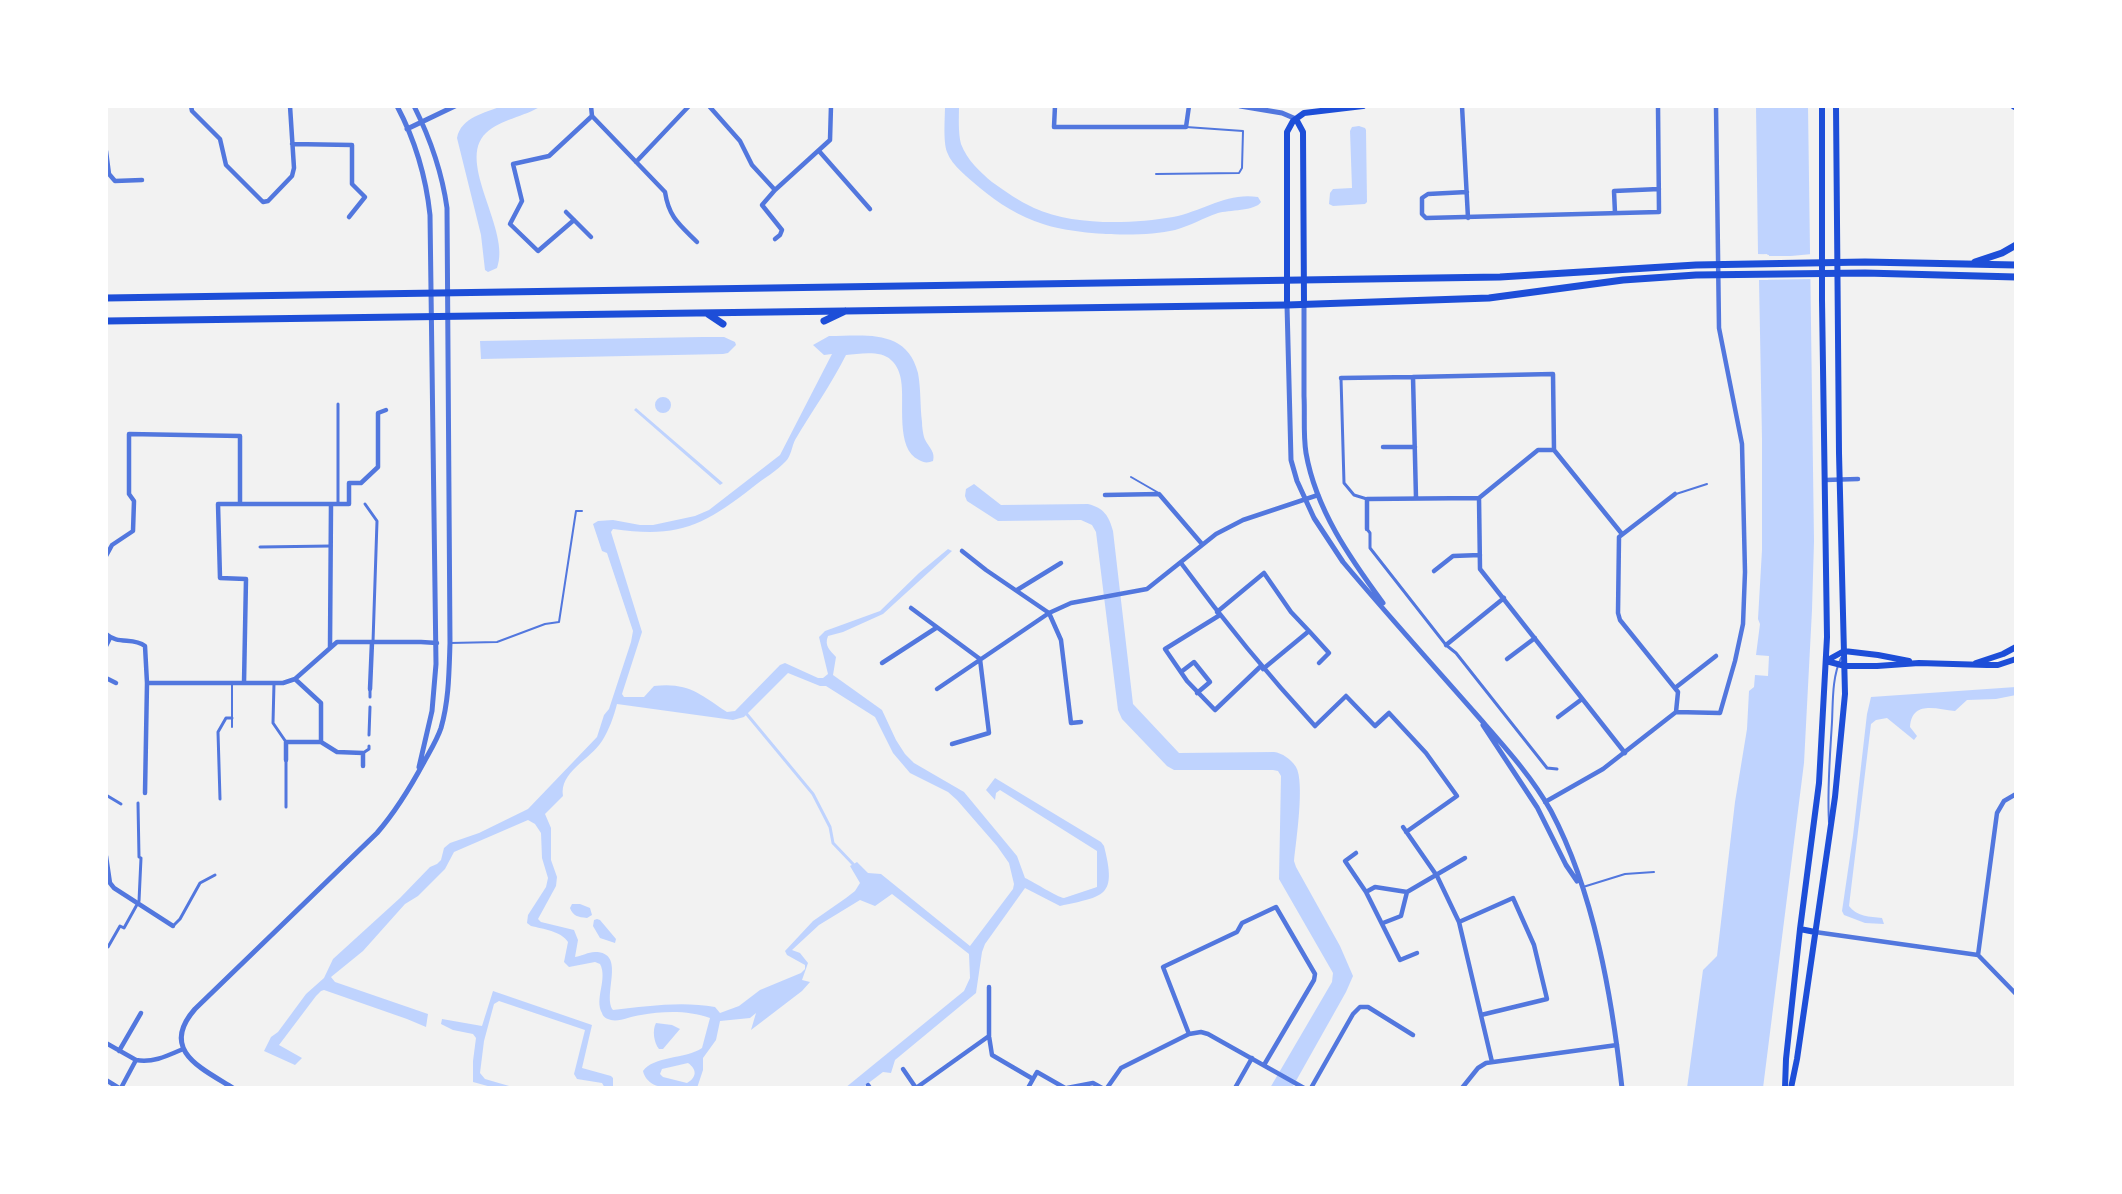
<!DOCTYPE html>
<html>
<head>
<meta charset="utf-8">
<style>
  body { margin:0 }
  #map { position:relative; width:2122px; height:1194px; overflow:hidden; background:#f2f2f2; font-family:"Space Grotesk",sans-serif }
  canvas { display:block }
  .frame { position:absolute; inset:0; border:108px solid #fff; pointer-events:none }
</style>
</head>
<body>
<div id="map">
<canvas width="2122" height="1194"></canvas>
<div class="frame"></div>
</div>
<script>
const context = document.querySelector('canvas').getContext('2d');
context.lineJoin = 'round';
function fillPath(path, color) {
  context.fillStyle = color;
  context.fill(path, 'evenodd');
}
function stroke(path, color, width, dash) {
  context.strokeStyle = color;
  context.lineWidth = width;
  context.lineCap = dash ? 'butt' : 'round';
  context.setLineDash(dash || []);
  context.stroke(path);
}
fillPath(new Path2D(`
  M502,106H541C524,117 501,119 486,133C455,162 512,231 497,268L488,272L485,270L481,235L457,138C461,117 485,113 502,106Z
  M945,106H959C959,118 958,132 961,144C967,160 980,172 992,182C1006,192 1019,201 1034,208C1073,226 1132,224 1173,217C1203,211 1227,192 1258,197L1261,202C1256,211 1228,210 1218,213C1203,218 1190,226 1175,230C1141,238 1076,235 1043,224C1020,217 998,203 980,188C969,178 952,166 947,152C943,141 945,118 945,106Z
  M1756,106H1808L1814,541L1812,610L1804,763L1763,1088H1687L1703,970L1717,956L1735,802L1747,729L1749,691L1754,687L1755,675L1768,676L1769,656L1756,655L1760,624L1758,619L1762,550V439L1759,280H1768L1769,255L1758,254Z
  M1359,126L1365,128L1366,130L1367,202L1365,204L1333,206L1329,204L1330,193L1333,189L1352,188L1350,131L1352,127Z
  M829,336C864,336 907,328 918,373C921,389 920,406 922,422C922,427 923,433 924,437C927,446 936,451 933,461C928,463 924,463 919,460C895,449 905,402 901,380C900,373 897,365 891,360C881,350 859,354 846,355C831,385 812,411 795,440C792,446 791,456 786,461C777,471 764,478 753,487C702,527 678,538 613,529L611,532L642,632L622,694L624,697H644L654,686C688,682 700,694 727,712L735,711L780,665L785,663L818,678H823L828,674L819,637L825,631L880,611L919,573L948,549L952,551L883,614L843,632L828,636C824,646 830,650 836,657L833,675L882,710L896,740L905,754L914,763L964,792L1017,856L1025,878C1034,882 1057,897 1064,898L1097,887V851L1000,790L996,793L995,800L986,790L995,778L1101,842L1104,846C1117,897 1105,896 1060,906L1025,888L985,944L982,952L976,993L895,1060L891,1073L883,1072L862,1088H845L964,991L970,978L969,954L892,894L875,906L860,900L819,925L792,950L800,953L808,963L802,980L810,982L802,991L751,1030L756,1013L750,1018L720,1021L716,1040L703,1058V1070L697,1088C680,1088 648,1093 643,1071C653,1056 686,1059 702,1048L710,1018C688,1010 663,1011 641,1015C631,1016 620,1022 611,1020C607,1019 603,1017 602,1013C594,999 608,979 600,964L595,962L569,967L564,962L568,942C561,931 543,929 531,926L527,923L528,915L546,887L548,878L542,858L541,833L535,824L528,820L454,852L445,869L418,896L405,904L363,951L331,977L335,982L428,1014L426,1027L407,1019L324,990L321,991L316,996L279,1045L302,1058L295,1065L264,1051L271,1037L278,1032L306,994L324,978L333,959L400,898L430,867L437,864L441,860L444,848L450,843L479,833L528,809L597,737L604,715L609,709L631,642L633,631L607,553L602,551L593,524L598,521L613,520L640,525H653L695,516L709,510L780,455L832,354L824,355L813,345ZM788,673L820,686H826L875,717L893,753L910,773L948,792L957,800L997,846L1009,863L1014,884L1013,889L970,946L881,874L868,873L857,862L850,866L860,883L855,891L846,898L813,921L785,951L787,955L805,965V969L801,973L760,990L739,1006L720,1013L715,1007C682,1001 647,1006 613,1010C602,995 627,952 595,952C588,952 582,956 575,957L578,940L574,930L541,922L538,919L556,886L557,877L551,860V828L545,814L563,796C559,772 591,759 602,741C609,730 614,716 617,704L733,720L744,717ZM688,1063C698,1070 696,1078 687,1083L663,1077L660,1074L662,1069Z
  M703,337H724L735,342L736,345L728,353L723,354L481,359L480,341Z
  M655 405a8 8 0 1 1 16 0a8 8 0 1 1-16 0Z
  M636,408L723,483L720,485L634,410Z
  M974,484L1001,505L1088,504C1104,508 1109,516 1113,531L1133,704L1179,753L1274,752C1282,753 1291,759 1296,767C1305,782 1296,841 1294,861L1296,867L1340,946L1353,976L1346,992L1292,1088H1270L1332,982L1333,973L1279,879L1281,776L1278,771L1273,770H1174L1167,766L1122,719L1118,710L1096,532L1092,525L1081,520L998,521L967,501L965,496L966,489Z
  M2016,687V695L1996,699L1967,700L1955,711C1936,709 1912,700 1910,727L1917,736L1914,740L1887,718L1876,720L1871,724L1849,906C1856,916 1870,917 1882,918L1884,924L1865,923L1844,915L1842,911L1853,836L1867,714L1871,697Z
  M572,904H580L590,908L592,915L587,918C578,917 573,916 570,908Z
  M597,919L600,920L616,939L615,943L600,938L593,926L594,920Z
  M493,991L592,1025L582,1068L611,1076L613,1078V1088H605L602,1083L577,1079L574,1074L585,1030L499,1001L494,1004L484,1041L480,1073L485,1079L516,1088H495L473,1082V1061L476,1038L473,1034L453,1030L441,1024L442,1019L482,1026Z
  M656,1023L672,1025L680,1029L663,1049H659C654,1043 652,1030 656,1023Z`), '#bfd3fe');
fillPath(new Path2D(`
  M1767,254L1768,256H1791L1812,254L1813,279L1756,280L1758,277H1766V257H1758L1756,255Z`), '#f2f2f2');
stroke(new Path2D(`
  M745,712L813,794L830,827L833,843L853,864`), '#bfd3fe', 3);
stroke(new Path2D(`
  M1156,174L1239,173L1242,168L1243,131L1186,127
  M1131,477L1157,492
  M1676,494L1707,484
  M450,643L497,642L545,624L559,622L576,511H582
  M232,727V685
  M1829,822C1827,789 1830,756 1832,722C1833,701 1832,677 1841,658
  M1583,887L1625,874L1654,872`), '#5277de', 2);
stroke(new Path2D(`
  M1341,378L1344,483L1354,495L1367,499
  M338,404V504
  M365,504L377,521L373,642
  M1367,529L1370,533V548L1446,645L1456,653L1547,768L1557,769
  M260,547L331,546
  M274,683L273,723L286,742
  M370,697V689
  M369,735L370,707
  M363,753L369,749V746
  M286,760V807
  M106,795L121,804
  M220,799L218,732L226,718H232
  M173,926L180,919L200,883L215,875
  M106,947H108L120,926L124,928L139,901L141,858L139,857L138,803`), '#5277de', 3);
stroke(new Path2D(`
  M191,106L192,111L220,139L226,165L263,202L268,201L292,176L294,168L290,106
  M591,106L592,116L665,192C669,218 680,225 697,242
  M709,106L740,141L752,165L775,190
  M1055,106L1054,127H1186L1189,106
  M1462,106L1468,218
  M292,144L352,145V184L365,197L349,217
  M106,151L109,174L115,181L142,180
  M819,151L870,209
  M636,162L689,106
  M1467,192L1428,194L1422,198V214L1426,218L1659,212L1658,106
  M566,212L591,237
  M1615,213L1614,191L1659,189
  M574,220L538,251L510,224L522,201L513,164L549,156L592,116
  M775,239L780,235L782,230L762,205L775,190L830,140L831,106
  M1413,377L1553,374L1554,450
  M1341,378L1413,377L1416,498
  M1383,447H1415
  M1825,480L1858,479
  M1675,494L1619,537L1618,613L1620,620L1678,692L1676,712
  M1105,495L1159,494L1202,544
  M331,504H349V483H361L378,467V413L386,410
  M1367,529V499L1479,498
  M1622,534L1554,450H1538L1479,498L1480,569L1625,753
  M962,551L986,570L1049,613L1061,640L1071,723L1081,722
  M106,556L112,545L133,531L134,501L129,494V434L240,436V504
  M1181,563C1223,620 1267,674 1315,726L1346,696L1375,726L1389,713L1426,753L1457,796L1406,832
  M1434,571L1453,556L1480,555
  M1017,590L1061,563
  M911,608L980,659L989,733L952,744
  M1217,612L1264,573L1291,612L1309,631L1263,669
  M1220,615L1165,649L1187,681L1215,710L1261,666
  M1309,631L1329,653L1319,663
  M106,634C118,645 133,637 145,646L147,683H283L295,679L337,642H421L437,643
  M1446,645L1504,598
  M106,646L110,638
  M1507,659L1535,638
  M882,663L936,628
  M1181,672L1194,662L1210,682L1197,693
  M106,678L116,683
  M295,679L321,703V742L337,752L363,753V766
  M244,683L246,579L220,578L218,504H331L330,647
  M1675,688L1716,656
  M370,689L372,642
  M937,689L1049,613L1071,603L1147,589L1216,534L1243,520L1318,495
  M1558,717L1582,699
  M286,760V742H321
  M145,793L147,683
  M2016,794L2004,801L1997,813L1978,955L2016,994
  M1545,802L1603,769L1676,712L1720,713L1735,661L1743,624L1745,572L1742,444L1719,328L1716,106
  M1403,827L1437,876L1459,922L1492,1062
  M1356,853L1345,861L1366,892L1400,960L1417,953
  M106,856L110,883L114,888L173,926
  M1366,892L1375,887L1407,892L1465,858
  M1459,922L1513,898L1534,945L1547,999L1481,1015
  M1383,923L1401,916L1407,892
  M1815,932L1978,955
  M989,987V1036L992,1055L1033,1079L1037,1072L1065,1088
  M1189,1034L1163,967L1237,932L1242,923L1276,907L1315,974L1314,980L1264,1065
  M106,1043L136,1060C153,1063 167,1056 183,1049
  M119,1051L141,1013
  M903,1069L916,1088
  M106,1080L119,1088
  M868,1085L870,1088
  M121,1088L136,1060
  M916,1088L989,1036
  M1028,1088L1033,1079
  M1067,1088L1093,1083L1102,1088
  M1107,1088L1121,1068L1189,1034L1201,1032L1208,1034L1304,1088
  M1235,1088L1252,1058
  M1311,1088L1353,1014L1360,1007H1368L1413,1035
  M1462,1088L1478,1068L1486,1063L1617,1045`), '#5277de', 4.5);
stroke(new Path2D(`
  M397,106C415,140 426,177 430,215L436,664L432,711L419,767
  M1240,106L1282,113L1296,119
  M407,129L455,106
  M1287,305L1291,460L1297,481L1314,518L1343,562C1386,613 1431,663 1475,713C1502,744 1531,775 1551,811C1594,892 1612,997 1622,1088
  M1304,305C1304,335 1304,365 1304,396C1305,415 1303,434 1306,453C1316,510 1350,558 1383,603
  M1483,725L1537,807L1566,865L1577,881
  M233,1088C201,1068 159,1050 195,1009L377,833C396,811 410,788 424,762C430,751 437,740 441,728C449,700 449,672 450,643L447,208C442,172 430,138 414,106`), '#5277de', 5);
stroke(new Path2D(`
  M1296,119L1303,132L1304,305
  M1287,305V132L1293,121L1304,113L1363,106
  M1826,661L1845,666H1877L1919,663L1987,665H1998L2016,659
  M1826,661L1844,651L1878,655L1909,661
  M1976,663L2003,654L2016,647
  M1800,929L1815,932
  M1785,1088L1786,1059L1800,929L1819,783L1827,637L1822,300V106
  M1791,1088L1797,1059L1835,797L1845,694L1839,453L1836,106`), '#1d4ed8', 6);
stroke(new Path2D(`
  M2014,106L2016,107
  M1975,262L2002,253L2016,245
  M106,298L1500,277L1696,265L1865,262L2016,265
  M708,314L723,324
  M106,321L1287,305L1489,298L1623,280L1696,275L1865,273L2016,277
  M824,321L845,311`), '#1d4ed8', 7);
</script>
</body>
</html>
